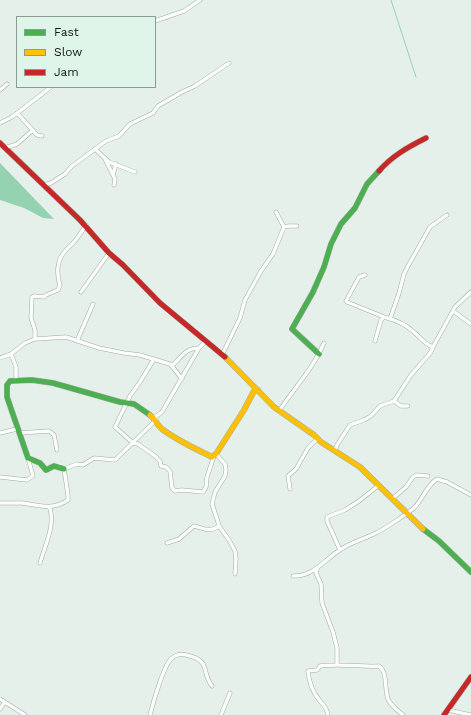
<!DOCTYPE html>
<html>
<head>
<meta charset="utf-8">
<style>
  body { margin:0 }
  #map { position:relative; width:471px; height:715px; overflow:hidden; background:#e5f0ea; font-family:"Work Sans",sans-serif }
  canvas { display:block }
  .legend { position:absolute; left:16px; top:16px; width:140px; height:72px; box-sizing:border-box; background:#e0f5e9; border:1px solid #8c9c93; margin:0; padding:5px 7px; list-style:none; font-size:12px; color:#0f1712 }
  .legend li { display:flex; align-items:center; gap:8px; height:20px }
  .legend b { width:20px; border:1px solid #8c9c93 }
</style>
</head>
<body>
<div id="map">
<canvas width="471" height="715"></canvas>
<ul class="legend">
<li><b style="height:5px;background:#4caf50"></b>Fast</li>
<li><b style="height:5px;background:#ffc107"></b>Slow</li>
<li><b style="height:5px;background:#c62828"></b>Jam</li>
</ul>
</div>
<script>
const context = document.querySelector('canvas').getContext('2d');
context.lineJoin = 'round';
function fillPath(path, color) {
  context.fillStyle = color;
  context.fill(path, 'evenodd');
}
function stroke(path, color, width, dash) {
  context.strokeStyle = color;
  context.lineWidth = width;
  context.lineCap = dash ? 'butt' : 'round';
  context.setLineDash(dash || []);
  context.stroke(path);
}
fillPath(new Path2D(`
  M0,163L54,219L43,218L24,208L0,200Z`), '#94d2b2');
stroke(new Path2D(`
  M391,0L416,77`), '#94d2b2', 1);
const street = new Path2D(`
  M155,21L184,11L200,0
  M0,90L7,84
  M17,113L37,135L42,136
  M0,123L12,117L51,87
  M5,148L17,144L33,130
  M95,149L109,162L135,172
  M105,159L115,179L114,185
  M113,175L116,164
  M44,185L51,183L65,174L72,166L106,141L119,136L130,124L153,113L158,106L182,92L195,86L229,63
  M284,227L289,226H297
  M365,275L359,277L346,301L347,302L384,317
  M81,292L109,253
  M453,311L471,324
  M390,319L399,293L404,274L408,266L430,227L447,215
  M35,339V330L31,318L32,297L34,296L44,297L46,295L58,290L60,285C56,273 57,259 66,250C69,247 72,244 75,241C79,236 82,231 86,225
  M77,341L93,304
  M375,341L381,320L384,317C396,320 406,324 415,333C421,338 424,344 433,347
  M11,354L16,367V380
  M222,355L240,318L245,300L261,271L273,254L284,227L276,212
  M0,358L11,354L25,343L35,339L66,337L99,348L124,353L140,355L173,365C182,356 186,348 199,348L206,341
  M154,359L140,382L130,396L115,427L133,443L138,444L155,456L160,461L161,466L166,467L170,471L172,488L175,491L182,490L203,492L206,487L207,477L214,456
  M171,365L182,379
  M394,401L401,406H408
  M279,411C295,387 313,369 324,343
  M154,418L162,412L199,348
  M0,433L17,429
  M20,433L49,431L54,435L57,450
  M335,451L337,445L350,425L364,420L371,416L380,406L394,401L411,375L431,352L433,347L455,307L471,292
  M216,454L225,464L226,470L225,476L215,492L212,504L218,522L219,526L229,540L235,551L236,559L235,574
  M0,477L27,480L33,476L28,458
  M290,489L288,476L296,469L308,448L318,438
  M392,499L406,487L413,477L416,475L428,476
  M0,503C7,503 15,503 22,503C40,505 51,511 68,500V495L64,469L77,464L83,465L94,458L115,460L156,420
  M167,543L179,539L194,526C204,528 209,533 219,526
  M340,550L327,521V517L345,510L359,501L378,486
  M40,563C45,545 55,527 50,508L48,507
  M317,569L316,573L321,584L322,603L333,632L337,648V664
  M293,576C313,577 324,560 340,550C351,542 364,539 376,533C383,530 408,513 414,508C423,499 426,486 437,479L447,482L471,495
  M0,699L25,715
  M0,709L5,702
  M448,710L471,715
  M150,715C153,703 164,664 172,658C178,653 183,654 190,656C194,657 200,659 203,664C207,671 205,677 212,686
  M221,715L230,693
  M328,715C327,709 324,705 320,701C313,693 309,682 308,671L317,670L320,666C340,663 359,667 379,666C388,673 384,688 388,699C391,706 397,710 403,715`);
const fast = new Path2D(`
  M319,354L292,329L313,292L324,267L331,244L341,224L355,208L367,184L379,171
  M64,469L54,466L46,470L40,463L28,458L7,397V385L10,381L32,380L53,383L120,402L134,404L150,415
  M423,529L439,541L471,572`);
const slow = new Path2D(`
  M225,357L274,407L314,435L321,442L360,467L423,529
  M150,415C155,419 157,425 162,429C178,441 194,448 212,457L216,454L244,410L254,391L258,390`);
const jam = new Path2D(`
  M0,143L80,220L109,253L123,265L160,303L225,357
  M379,171C392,156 408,147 426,138
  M444,715L471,677`);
stroke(street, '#a1aaa5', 4.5);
stroke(fast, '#a1aaa5', 6);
stroke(slow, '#a1aaa5', 6);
stroke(jam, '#a1aaa5', 6);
stroke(street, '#fbfdfc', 3.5);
stroke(fast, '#4caf50', 5);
stroke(slow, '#ffc107', 5);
stroke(jam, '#c62828', 5);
</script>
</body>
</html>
